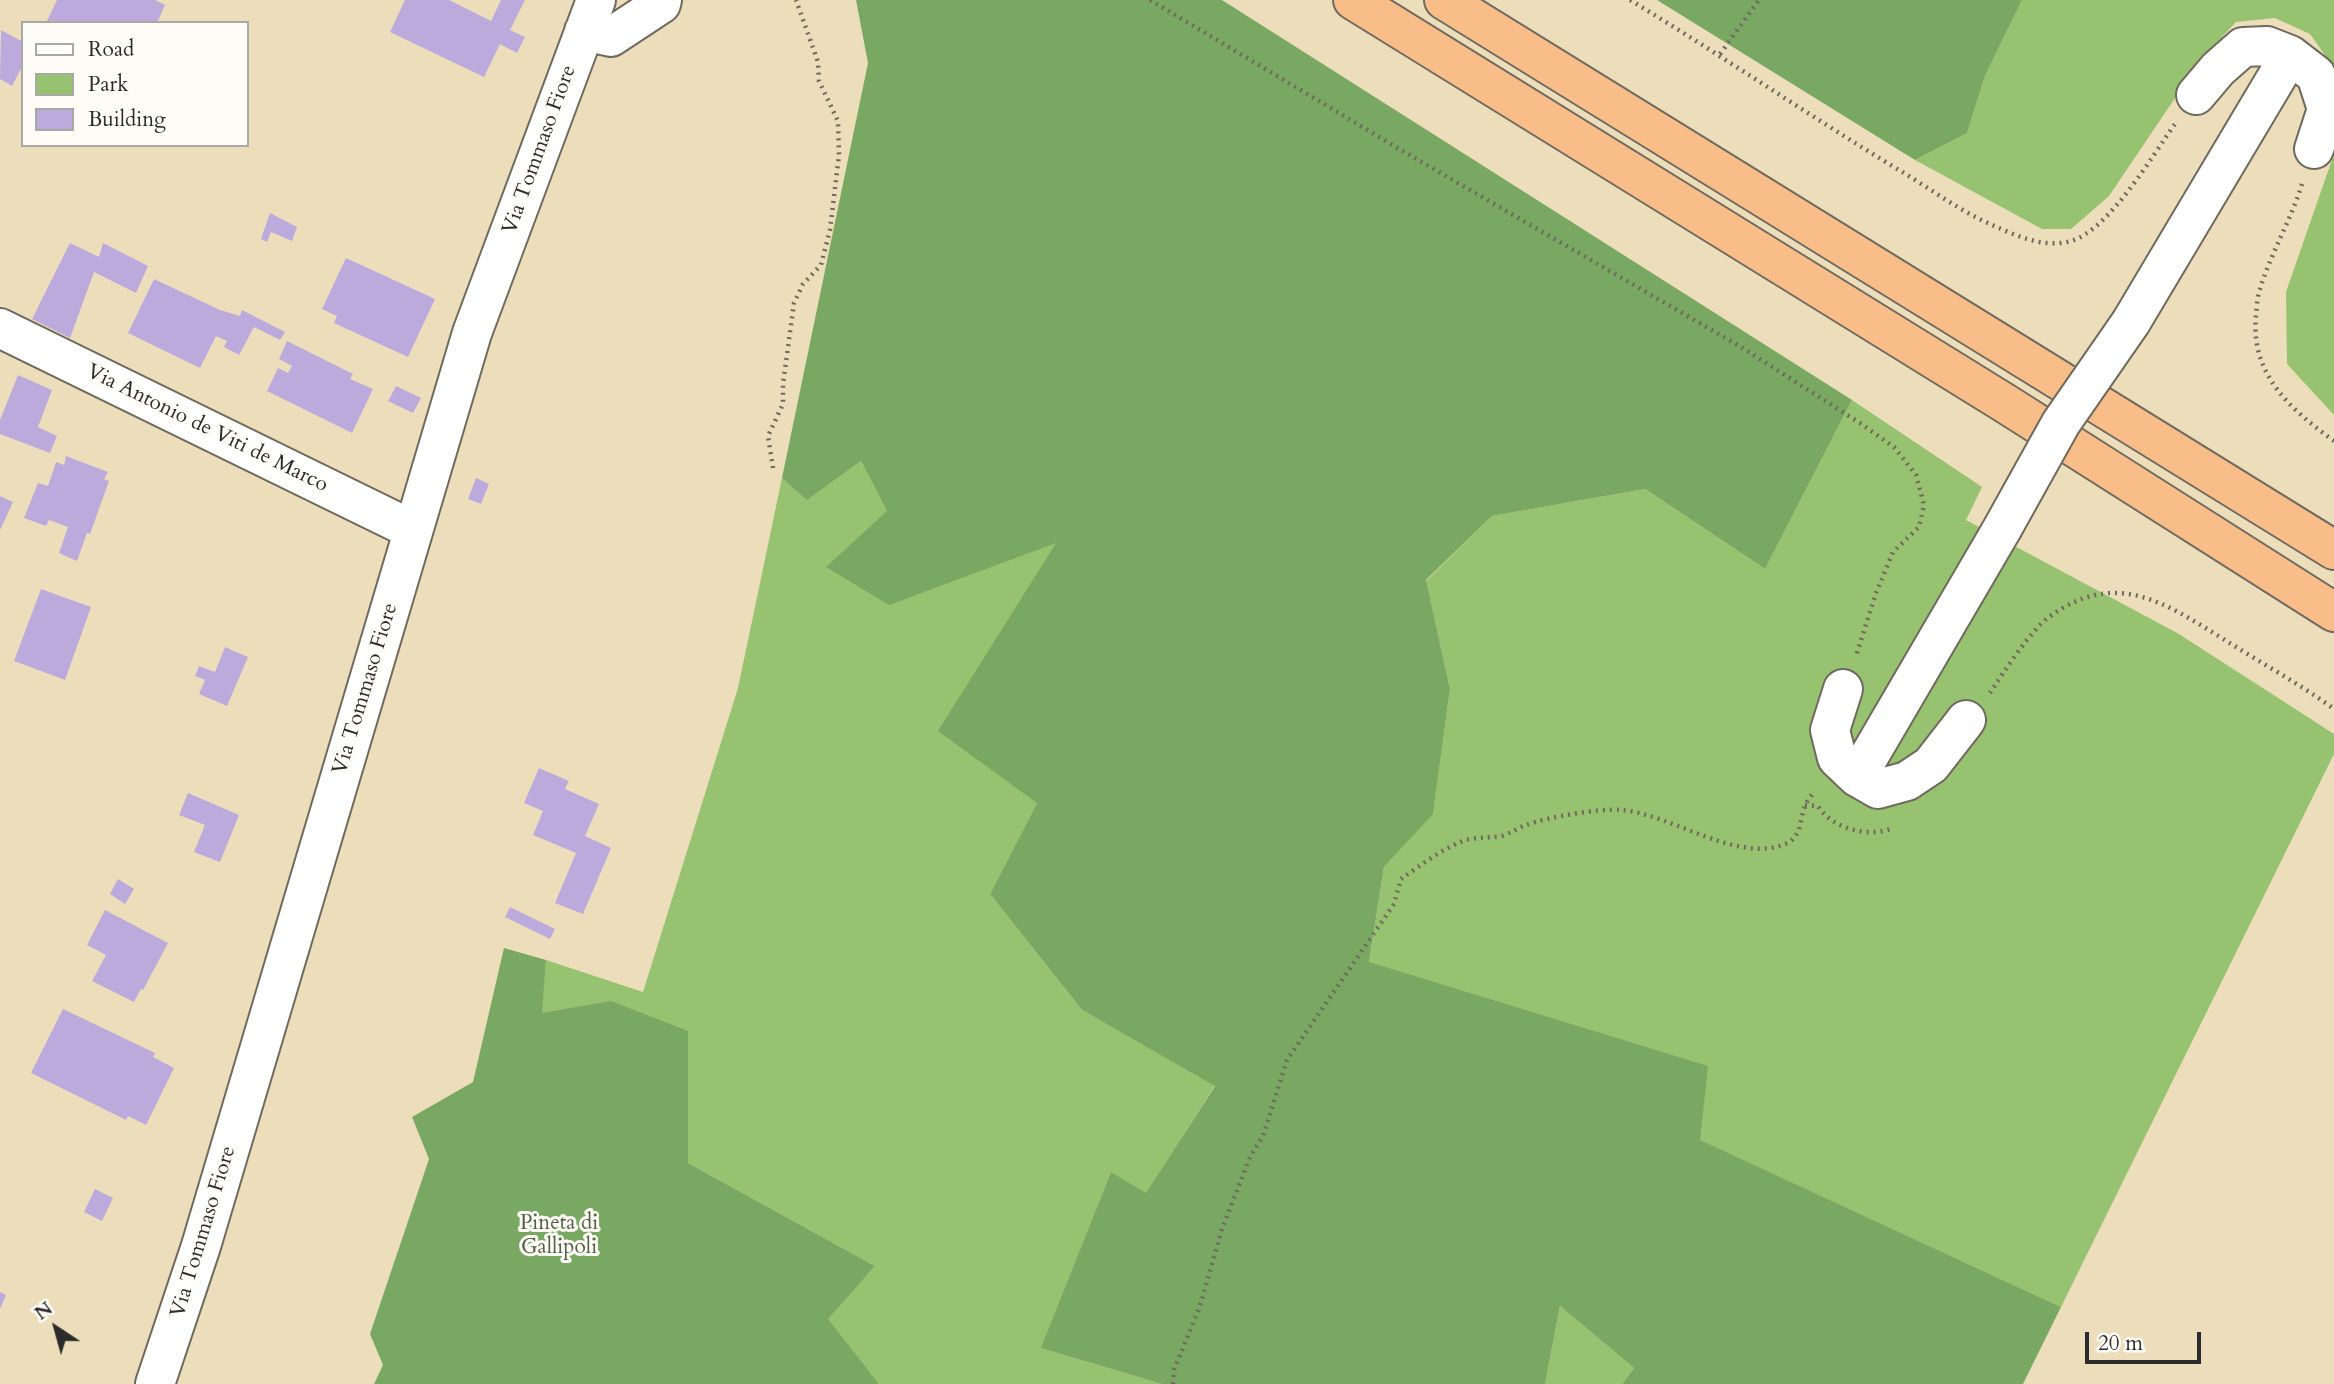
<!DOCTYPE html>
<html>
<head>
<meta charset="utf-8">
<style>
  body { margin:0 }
  #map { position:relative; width:2334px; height:1384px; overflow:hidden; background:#ecdeba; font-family:Cardo,serif }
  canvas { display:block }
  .legend { position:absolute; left:21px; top:21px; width:228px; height:126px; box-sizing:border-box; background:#fdfcf7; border:2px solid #a9a8a5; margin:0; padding:9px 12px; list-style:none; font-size:21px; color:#2b2b2b }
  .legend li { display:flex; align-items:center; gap:14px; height:35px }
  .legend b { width:35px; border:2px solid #a9a8a5 }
  .north { position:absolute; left:21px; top:1293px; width:70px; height:70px; -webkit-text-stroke:5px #fdfcf7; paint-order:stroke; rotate:324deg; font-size:19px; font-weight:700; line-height:28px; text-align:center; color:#2b2b2b }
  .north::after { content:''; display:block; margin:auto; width:24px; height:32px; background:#2b2b2b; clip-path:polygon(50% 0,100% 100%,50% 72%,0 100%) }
  .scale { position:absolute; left:2085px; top:1332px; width:116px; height:32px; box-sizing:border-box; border:4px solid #2b2b2b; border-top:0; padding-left:9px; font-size:21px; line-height:24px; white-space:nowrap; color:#2b2b2b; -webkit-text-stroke:5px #fdfcf7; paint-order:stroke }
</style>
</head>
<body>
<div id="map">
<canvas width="2334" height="1384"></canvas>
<ul class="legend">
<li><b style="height:9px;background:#fff"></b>Road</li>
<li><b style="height:19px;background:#97c26f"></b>Park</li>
<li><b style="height:19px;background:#bdaadc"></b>Building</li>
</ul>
<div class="north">N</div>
<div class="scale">20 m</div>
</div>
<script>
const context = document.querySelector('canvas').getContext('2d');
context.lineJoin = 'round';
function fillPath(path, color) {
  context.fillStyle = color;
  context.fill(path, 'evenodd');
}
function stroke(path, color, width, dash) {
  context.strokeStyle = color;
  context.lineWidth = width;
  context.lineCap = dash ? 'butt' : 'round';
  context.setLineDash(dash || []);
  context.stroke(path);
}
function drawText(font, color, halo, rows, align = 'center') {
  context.font = font + ' Cardo,serif';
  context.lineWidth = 6;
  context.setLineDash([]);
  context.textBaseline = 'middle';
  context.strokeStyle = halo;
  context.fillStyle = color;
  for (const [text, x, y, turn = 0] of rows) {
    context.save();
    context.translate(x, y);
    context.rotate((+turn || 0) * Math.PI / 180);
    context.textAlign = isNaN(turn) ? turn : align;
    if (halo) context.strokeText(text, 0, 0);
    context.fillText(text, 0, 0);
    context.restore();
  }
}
fillPath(new Path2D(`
  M2022,0H2334V68L2310,34L2275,18L2236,22L2200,61L2109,196L2071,229H2042L1915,160L1967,133L1985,76Z
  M2334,154V415L2287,364L2286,292Z
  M1852,400L1982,487L1966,520L2179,634L2334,734V754L2061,1307L1699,1140L1369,963L1384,867L1433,813L1450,689L1426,581L1492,516L1645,489L1765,569Z
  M861,461L887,511L1057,542L1037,803L990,894L1082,1010L1215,1085L1146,1194L1111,1172L1042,1348L1162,1384H879L827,1319L875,1266L688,1163V1031L541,1013L546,960L643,992L738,688L782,478L808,499Z
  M1560,1306L1634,1368L1622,1384H1545Z`), '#97c26f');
fillPath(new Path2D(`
  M856,0H1222L1852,400L1765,569L1645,489L1492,516L1426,580L1450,689L1433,814L1384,867L1369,962L1708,1066L1700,1140L2061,1307L2023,1384H1622L1634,1368L1560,1306L1545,1384H1162L1041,1348L1111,1172L1146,1193L1215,1086L1082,1010L990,894L1037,803L938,731L1056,543L889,605L826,567L887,511L861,461L807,500L782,478L868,63Z
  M1657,0H2022L1985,76L1967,133L1915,160Z
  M504,948L546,960L542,1013L611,1001L688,1031V1163L875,1266L828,1319L879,1384H374L383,1365L370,1334L429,1159L412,1117L473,1082Z`), '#79a862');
fillPath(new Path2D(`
  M57,0H155L165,5L157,23H46Z
  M405,0H449L491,21L501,0H525L510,30L525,37L517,53L500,44L484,77L390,32Z
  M1,30L23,42V65L12,86L0,79Z
  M270,213L297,227L292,241L271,232L267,242L261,239Z
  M70,243L99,257L103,243L148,266L136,293L94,272L70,338L32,319Z
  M346,258L435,299L408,357L334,323L337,316L322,309Z
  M154,279L220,310L240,316L242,310L285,332L280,340L254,327L239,355L224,347L227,341L216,336L200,368L128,333Z
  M287,341L353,374L350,379L373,389L352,433L267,391L278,368L288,373L292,366L279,359Z
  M18,375L52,390L38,427L57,436L50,453L0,434V420Z
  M396,386L421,398L413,413L388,401Z
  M66,456L108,472L104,479L109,481L90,534L87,533L77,561L59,553L68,527L49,520L46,526L24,518L38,483L48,486L56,462L64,465Z
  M476,478L489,484L481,504L468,499Z
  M0,496L13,502L0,530Z
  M41,589L91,607L65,680L14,661Z
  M225,647L248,657L227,706L199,694L205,680L195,676L199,666L215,672Z
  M539,768L569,781L565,789L599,804L585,836L611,848L583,914L555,903L576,853L533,835L543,811L524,803Z
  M188,793L239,815L220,862L194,852L205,825L179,815Z
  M118,879L134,889L125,904L110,894Z
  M510,907L555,929L550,939L505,917Z
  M105,910L168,943L143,990L141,989L134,1002L92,981L106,955L87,945Z
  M63,1009L155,1053L153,1057L174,1068L146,1125L128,1116L126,1120L31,1073Z
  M95,1189L113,1198L102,1221L84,1212Z
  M0,1292L6,1295L0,1309Z`), '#bdaadc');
const minor = new Path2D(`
  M584,31L611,37L661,4L662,0
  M2196,95L2218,69L2243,47L2267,46L2290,55L2316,75L2327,109L2314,149
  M2131,322L2290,55
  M0,328L413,530
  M1843,689L1830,730L1837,758L1857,777L1878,789L1907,781L1931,765L1966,720
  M1857,777L2002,529
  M155,1384L201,1246L472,333L596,0`);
const highway = new Path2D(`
  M1353,0L2003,402L2334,612
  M1444,0L2334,550`);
stroke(minor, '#6f6a5d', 42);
stroke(highway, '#6f6a5d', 42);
stroke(new Path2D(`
  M1150,0L1401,150L1741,347L1860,423L1894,447L1916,475L1924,505L1919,527L1893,552L1876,593L1856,656
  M1630,0C1721,55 1808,115 1899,170C1928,187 1958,210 1990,224C2015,235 2043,249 2071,241C2109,230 2152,156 2175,124
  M1720,54L1759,0
  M2302,184C2291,220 2271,253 2260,289C2257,297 2257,307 2256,315C2250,374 2290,409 2334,441
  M773,468L768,436L783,404V384L794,303L803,284L821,265L830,230L839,155L838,121L819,81L818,62L796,0
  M1990,693C2004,672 2030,631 2049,617C2116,568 2165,603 2225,640C2261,663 2300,684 2334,709
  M1805,805L1818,806C1832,829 1869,838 1893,828
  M1173,1384L1174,1370L1200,1306L1222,1229L1250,1157L1263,1136L1287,1060L1394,904L1401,879C1420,866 1448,844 1470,839C1481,837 1491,838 1502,836C1511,833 1518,828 1526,825C1549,817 1598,808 1621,810C1672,814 1737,864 1785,844C1803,837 1799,818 1806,804C1808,799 1812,795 1815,791`), '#6f6a5d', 4.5, [2, 5]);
stroke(minor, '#fff', 38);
stroke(highway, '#f8bd89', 38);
const minorBridge = new Path2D(`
  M2002,529L2061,423L2131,322`);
stroke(minorBridge, '#6f6a5d', 42, []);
stroke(minorBridge, '#fff', 38);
drawText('21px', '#2b2b2b', '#fdfcf7', [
  ["Via Tommaso Fiore",540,150,-70],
  ["Via Antonio de Viti de Marco",207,429,26],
  ["Via Tommaso Fiore",366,689,-73],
  ["Via Tommaso Fiore",204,1232,-73]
]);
drawText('21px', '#516043', '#fdfcf7', [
  ["Pineta di",559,1224],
  ["Gallipoli",559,1248]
]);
</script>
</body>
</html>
